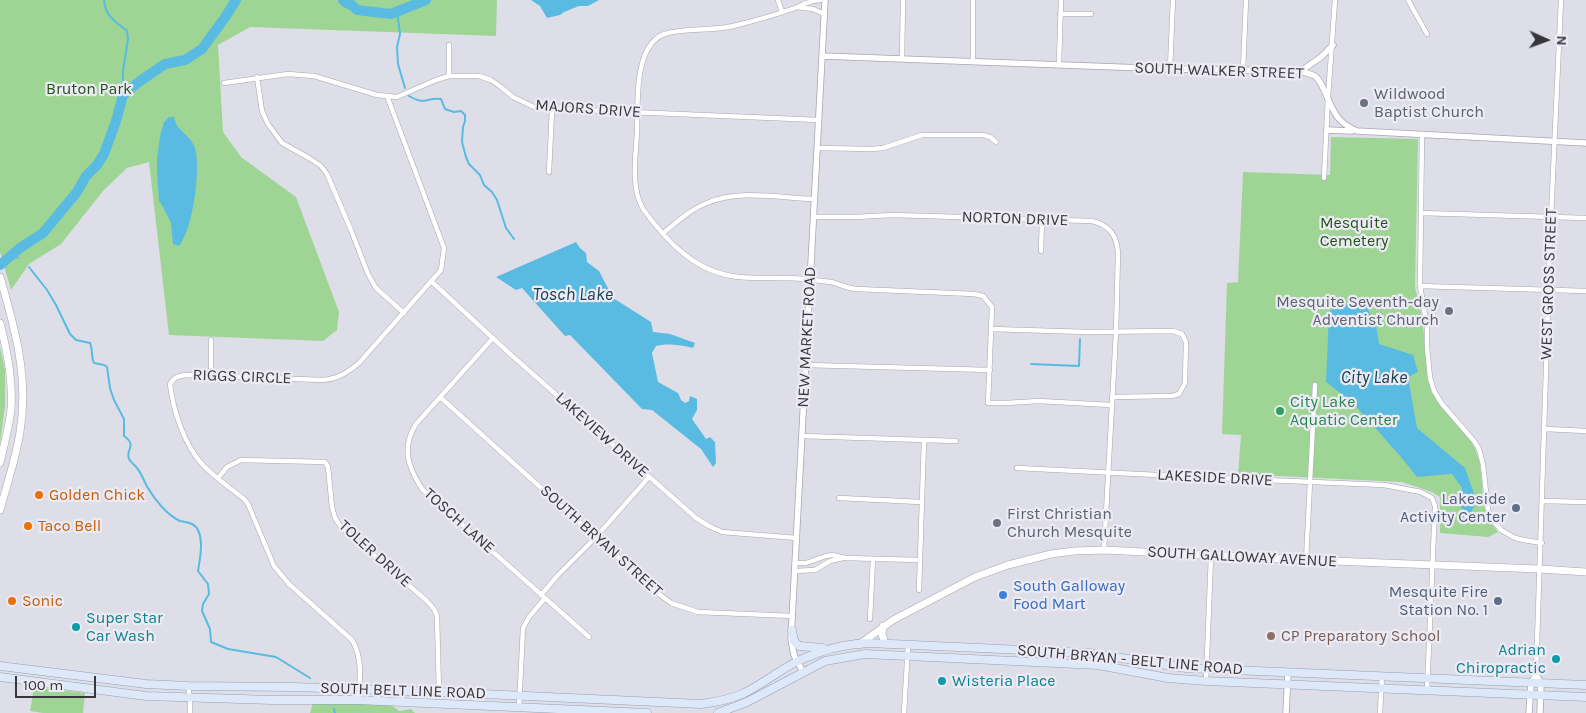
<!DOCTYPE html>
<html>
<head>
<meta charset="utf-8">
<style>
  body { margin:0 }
  #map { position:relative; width:1586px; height:713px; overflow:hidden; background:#dedee8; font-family:Karla,sans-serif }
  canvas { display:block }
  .north { position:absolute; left:1521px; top:15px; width:50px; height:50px; -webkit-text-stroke:4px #ecebf5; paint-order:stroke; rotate:92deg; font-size:14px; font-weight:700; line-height:20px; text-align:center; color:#37373b }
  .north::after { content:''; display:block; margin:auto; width:18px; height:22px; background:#37373b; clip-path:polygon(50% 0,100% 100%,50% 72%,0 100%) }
  .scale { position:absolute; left:15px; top:676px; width:81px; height:22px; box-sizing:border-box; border:2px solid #37373b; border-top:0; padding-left:6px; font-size:15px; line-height:18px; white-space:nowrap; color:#37373b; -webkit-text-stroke:4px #ecebf5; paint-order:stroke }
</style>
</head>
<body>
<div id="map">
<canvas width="1586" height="713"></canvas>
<div class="north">N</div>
<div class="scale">100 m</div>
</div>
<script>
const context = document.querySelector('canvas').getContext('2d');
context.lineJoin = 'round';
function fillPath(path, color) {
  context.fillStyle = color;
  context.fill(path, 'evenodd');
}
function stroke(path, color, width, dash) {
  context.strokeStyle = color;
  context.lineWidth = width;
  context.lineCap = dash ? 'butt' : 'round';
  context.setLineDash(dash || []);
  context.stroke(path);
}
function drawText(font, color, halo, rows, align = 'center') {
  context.font = font + ' Karla,sans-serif';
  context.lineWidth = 4.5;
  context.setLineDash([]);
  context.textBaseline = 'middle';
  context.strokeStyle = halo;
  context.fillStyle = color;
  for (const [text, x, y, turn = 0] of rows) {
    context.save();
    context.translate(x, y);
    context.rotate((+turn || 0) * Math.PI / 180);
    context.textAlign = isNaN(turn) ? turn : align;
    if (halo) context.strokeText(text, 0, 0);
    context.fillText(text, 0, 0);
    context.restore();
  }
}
fillPath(new Path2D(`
  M0,0H497L496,36L250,27L218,45L223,132L241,157L296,197L339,312L337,330L323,341L169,335L149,162L127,168L103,191L61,244L29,264L11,290L0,252Z
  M1331,137L1418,139L1415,287L1422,317L1429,381L1436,400L1467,435L1474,446L1480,463L1484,505L1487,518L1498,532L1488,537L1440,533V497L1432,492L1402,482L1238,474L1241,435L1222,434L1227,283L1238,282L1243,172L1330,175Z
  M0,347L5,370V406L0,443Z
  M34,687L85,693L83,713H43L30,711Z
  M313,703L390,704L399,711L411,709L415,713H310Z`), '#9fd594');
fillPath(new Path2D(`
  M531,0H599L588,6H579L564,12L560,15L547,18L540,6Z
  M169,117H174C175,119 175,122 176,124C181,132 192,138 195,148C201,169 193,229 179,246L173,244L171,223L163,207L159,201L157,171V159L160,136L164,122Z
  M576,242L580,248L586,253L587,262L599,271L613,298L651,322L653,332L670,334L695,343L693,348C680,345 669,343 656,346L652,353L658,382L678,393L681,400L685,403L689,401L690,396L697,399V410L692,419L706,439L710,437L715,442L716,463L713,467L701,449L652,410L642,409L570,335L565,336L522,288L516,290L496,277Z
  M1337,303L1366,306L1376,325L1379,344L1413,355L1418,372L1408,377L1417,428L1465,468L1477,502L1470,514L1461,508L1462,488L1452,474L1417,477L1401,457L1353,403L1326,382L1329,313Z`), '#59bae2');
stroke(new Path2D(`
  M104,0C105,16 115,21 127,31L128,39L123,71V95
  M397,11L400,34L397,47L398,64L405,88
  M409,96C426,106 425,97 441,99L445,109L454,112L461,111L465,115V121L463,127L462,142L466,157L469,164L480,175L484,185L492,192L497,200L506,228L514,239
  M13,254L18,258
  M29,267L47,290L56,305L70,334L76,340L90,343C93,350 91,358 94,363L104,365L107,367L110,388L114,400L124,419V436C138,446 125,449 129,459C131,463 135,465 137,468C142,474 144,482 148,488C155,500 167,515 180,521C184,522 188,522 192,524C206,531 200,559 198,571L208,584L209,594L203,604L202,611L210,629L211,642L228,649L276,657L310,678
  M1031,364L1079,366L1080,339
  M334,709L335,713`), '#59bae2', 2);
stroke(new Path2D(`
  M343,0L346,3L352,5L357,10L391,14L426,0
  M0,265L20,248L43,233L77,192L86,176L97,165L104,154L116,121L123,95L140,81L165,64L185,60L202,49L226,16L236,0`), '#59bae2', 10);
const minor = new Path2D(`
  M778,0L782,12
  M820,0C808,1 805,4 795,8C775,15 754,21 733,26C712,31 689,28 668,33C633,41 638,103 637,131C636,156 630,186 643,209C667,242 696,273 739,277C761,279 783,277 804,279C813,280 822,281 831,282C839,284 847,288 856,289L974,294L983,296L992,307L988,403H1006L1039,401L1111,405
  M973,0V61
  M1408,0L1427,34
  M797,7L813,9L824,14
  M1060,14H1091
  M449,45V76
  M902,59L903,0
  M1059,64L1061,0
  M1170,69L1173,0
  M1243,70L1246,0
  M257,77L262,111L268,124L282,143L309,158L321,166L327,174L351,230L368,274L376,288L404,313
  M224,83L288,74L314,76L377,95L397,97L436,80L449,76H479L491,80L501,87L513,97L536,108L819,120
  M1422,135L1420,286L1427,327V347L1430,378L1434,391L1442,404L1474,441L1479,449L1483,465L1488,510L1491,518L1501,530L1515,538L1524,540L1542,543
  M817,148L872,149L883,148L922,135H983L990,137L996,142
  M549,172L552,110
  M1324,178L1328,97L1335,0
  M1421,213L1586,218
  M814,217H855L893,215L1092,221C1110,225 1117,236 1118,254L1116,332L1104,550
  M663,233C677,222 691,209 707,203C740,189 780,198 814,199
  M1041,251L1042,220
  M431,281L509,353L696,518L709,526L722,532L797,538
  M1420,286L1586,291
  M991,329L1087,332L1173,331L1182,334L1186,342L1185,383L1179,394L1172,396L1112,397
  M493,338L416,424C401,448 408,467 422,489L589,637
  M806,365L990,370
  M211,376V340
  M440,397L659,594L671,603L698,612L793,616
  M1545,429L1586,431
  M802,436L956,441
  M1017,468L1218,478L1384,485L1421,492L1432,498L1435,506L1427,690
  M218,478L227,467L241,460L325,462L328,467L332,507L335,518L341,527L426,600L434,609L437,616L439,692
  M839,498L921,502
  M1542,501L1586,502
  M1306,560L1315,385
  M795,563H806L826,556L832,555L845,558L919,560
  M795,571L815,570L830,561L843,558
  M919,590L924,440
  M541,595L558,575L596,537L649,477
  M870,619L873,559
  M1536,674L1551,217L1561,0
  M1206,681L1211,556
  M188,686L190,698V713
  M358,700C360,680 363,658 352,640L289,584L274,566L248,504L244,499C230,488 214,477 202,464C184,444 173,410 170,384C174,377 178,376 186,375L323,380C338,379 348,372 359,363L441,270L444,248L387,96
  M519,707L523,628L529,617L545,598
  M904,713L908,645
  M1380,713L1382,676`);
const tertiary = new Path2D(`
  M822,56L1170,69L1301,71C1305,73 1311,74 1315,76C1319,79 1320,82 1322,86C1333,107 1333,121 1357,131L1586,143
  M1301,71L1321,57L1333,45
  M1327,130L1352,131
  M803,672L794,655L791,639L825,0
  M1536,674L1541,683L1540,713
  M1286,713L1288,672
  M1529,713L1531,683L1536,674`);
const secondary = new Path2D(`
  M0,277C15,328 29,378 20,432C16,458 7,484 0,510
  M0,323C7,350 13,380 11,409C9,427 4,445 0,463
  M883,626L882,634L885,644
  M860,644L893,620L975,577L1008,565L1051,554L1074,551L1104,550L1306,560L1540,569L1586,572`);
const primary = new Path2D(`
  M792,630L794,641L799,646L823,648
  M0,666L146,684L188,686L293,687L439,692L701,704C715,702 729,700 742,694C762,685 779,670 798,661C821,650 844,644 869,643L1089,653L1186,668L1586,685
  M0,677L146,696L272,700H358L647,713
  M718,713L747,702L825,661L865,654L1098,665L1168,678L1206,681L1586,697`);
stroke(minor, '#a7a6af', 5.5);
stroke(tertiary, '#a7a6af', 7);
stroke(secondary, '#a7a6af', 8);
stroke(primary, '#94a0b3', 9);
stroke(minor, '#fff', 4.5);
stroke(tertiary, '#fff', 5.5);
stroke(secondary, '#fff', 7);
stroke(primary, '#dde8f8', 8);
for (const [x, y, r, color] of [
  [1364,103,5,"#6b7280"],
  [1449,311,5,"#6b7280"],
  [1280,411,5,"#2e9e5b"],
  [39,495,5,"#e8710a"],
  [1516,508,5,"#5c6f8a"],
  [997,523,5,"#6b7280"],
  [28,526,5,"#e8710a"],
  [1003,595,5,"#3f7fe0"],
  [12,601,5,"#e8710a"],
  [1498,601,5,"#5c6f8a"],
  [76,627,5,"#0f9aa8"],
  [1271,636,5,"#8d6e63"],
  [1556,659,5,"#0f9aa8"],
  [942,681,5,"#0f9aa8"]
]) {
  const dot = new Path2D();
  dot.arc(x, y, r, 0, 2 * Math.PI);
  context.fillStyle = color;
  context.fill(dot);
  stroke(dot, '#ecebf5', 2);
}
drawText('16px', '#37373b', '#ecebf5', [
  ["SOUTH WALKER STREET",1219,71,2],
  ["MAJORS DRIVE",588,109,4],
  ["NORTON DRIVE",1015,219,2],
  ["WEST GROSS STREET",1549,284,-88],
  ["NEW MARKET ROAD",807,337,-87],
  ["RIGGS CIRCLE",242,377,2],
  ["LAKEVIEW DRIVE",602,435,42],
  ["LAKESIDE DRIVE",1215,478,3],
  ["TOSCH LANE",459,521,42],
  ["SOUTH BRYAN STREET",601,541,42],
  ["TOLER DRIVE",375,554,42],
  ["SOUTH GALLOWAY AVENUE",1242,557,3],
  ["SOUTH BRYAN - BELT LINE ROAD",1130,660,5],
  ["SOUTH BELT LINE ROAD",403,691,2]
]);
drawText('16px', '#215515', '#ecebf5', [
  ["Bruton Park",89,89],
  ["Mesquite",1354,223],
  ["Cemetery",1354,241]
]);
drawText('16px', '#5b616d', '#ecebf5', [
  ["Wildwood",1374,94],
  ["Baptist Church",1374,112],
  ["Mesquite Seventh-day",1439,302,"right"],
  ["Adventist Church",1439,320,"right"],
  ["First Christian",1007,514],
  ["Church Mesquite",1007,532]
], 'left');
drawText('16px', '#27864d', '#ecebf5', [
  ["City Lake",1290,402],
  ["Aquatic Center",1290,420]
], 'left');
drawText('16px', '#c56008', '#ecebf5', [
  ["Golden Chick",49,495],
  ["Taco Bell",38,526],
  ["Sonic",22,601]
], 'left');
drawText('16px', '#4e5e75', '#ecebf5', [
  ["Lakeside",1506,499],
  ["Activity Center",1506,517],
  ["Mesquite Fire",1488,592],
  ["Station No. 1",1488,610]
], 'right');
drawText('16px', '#366cbe', '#ecebf5', [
  ["South Galloway",1013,586],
  ["Food Mart",1013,604]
], 'left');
drawText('16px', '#0d838f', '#ecebf5', [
  ["Super Star",86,618],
  ["Car Wash",86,636],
  ["Adrian",1546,650,"right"],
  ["Chiropractic",1546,668,"right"],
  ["Wisteria Place",952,681]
], 'left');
drawText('16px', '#785e54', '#ecebf5', [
  ["CP Preparatory School",1281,636]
], 'left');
drawText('italic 18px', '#174152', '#ecebf5', [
  ["Tosch Lake",573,295],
  ["City Lake",1374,378]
]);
</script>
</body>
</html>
